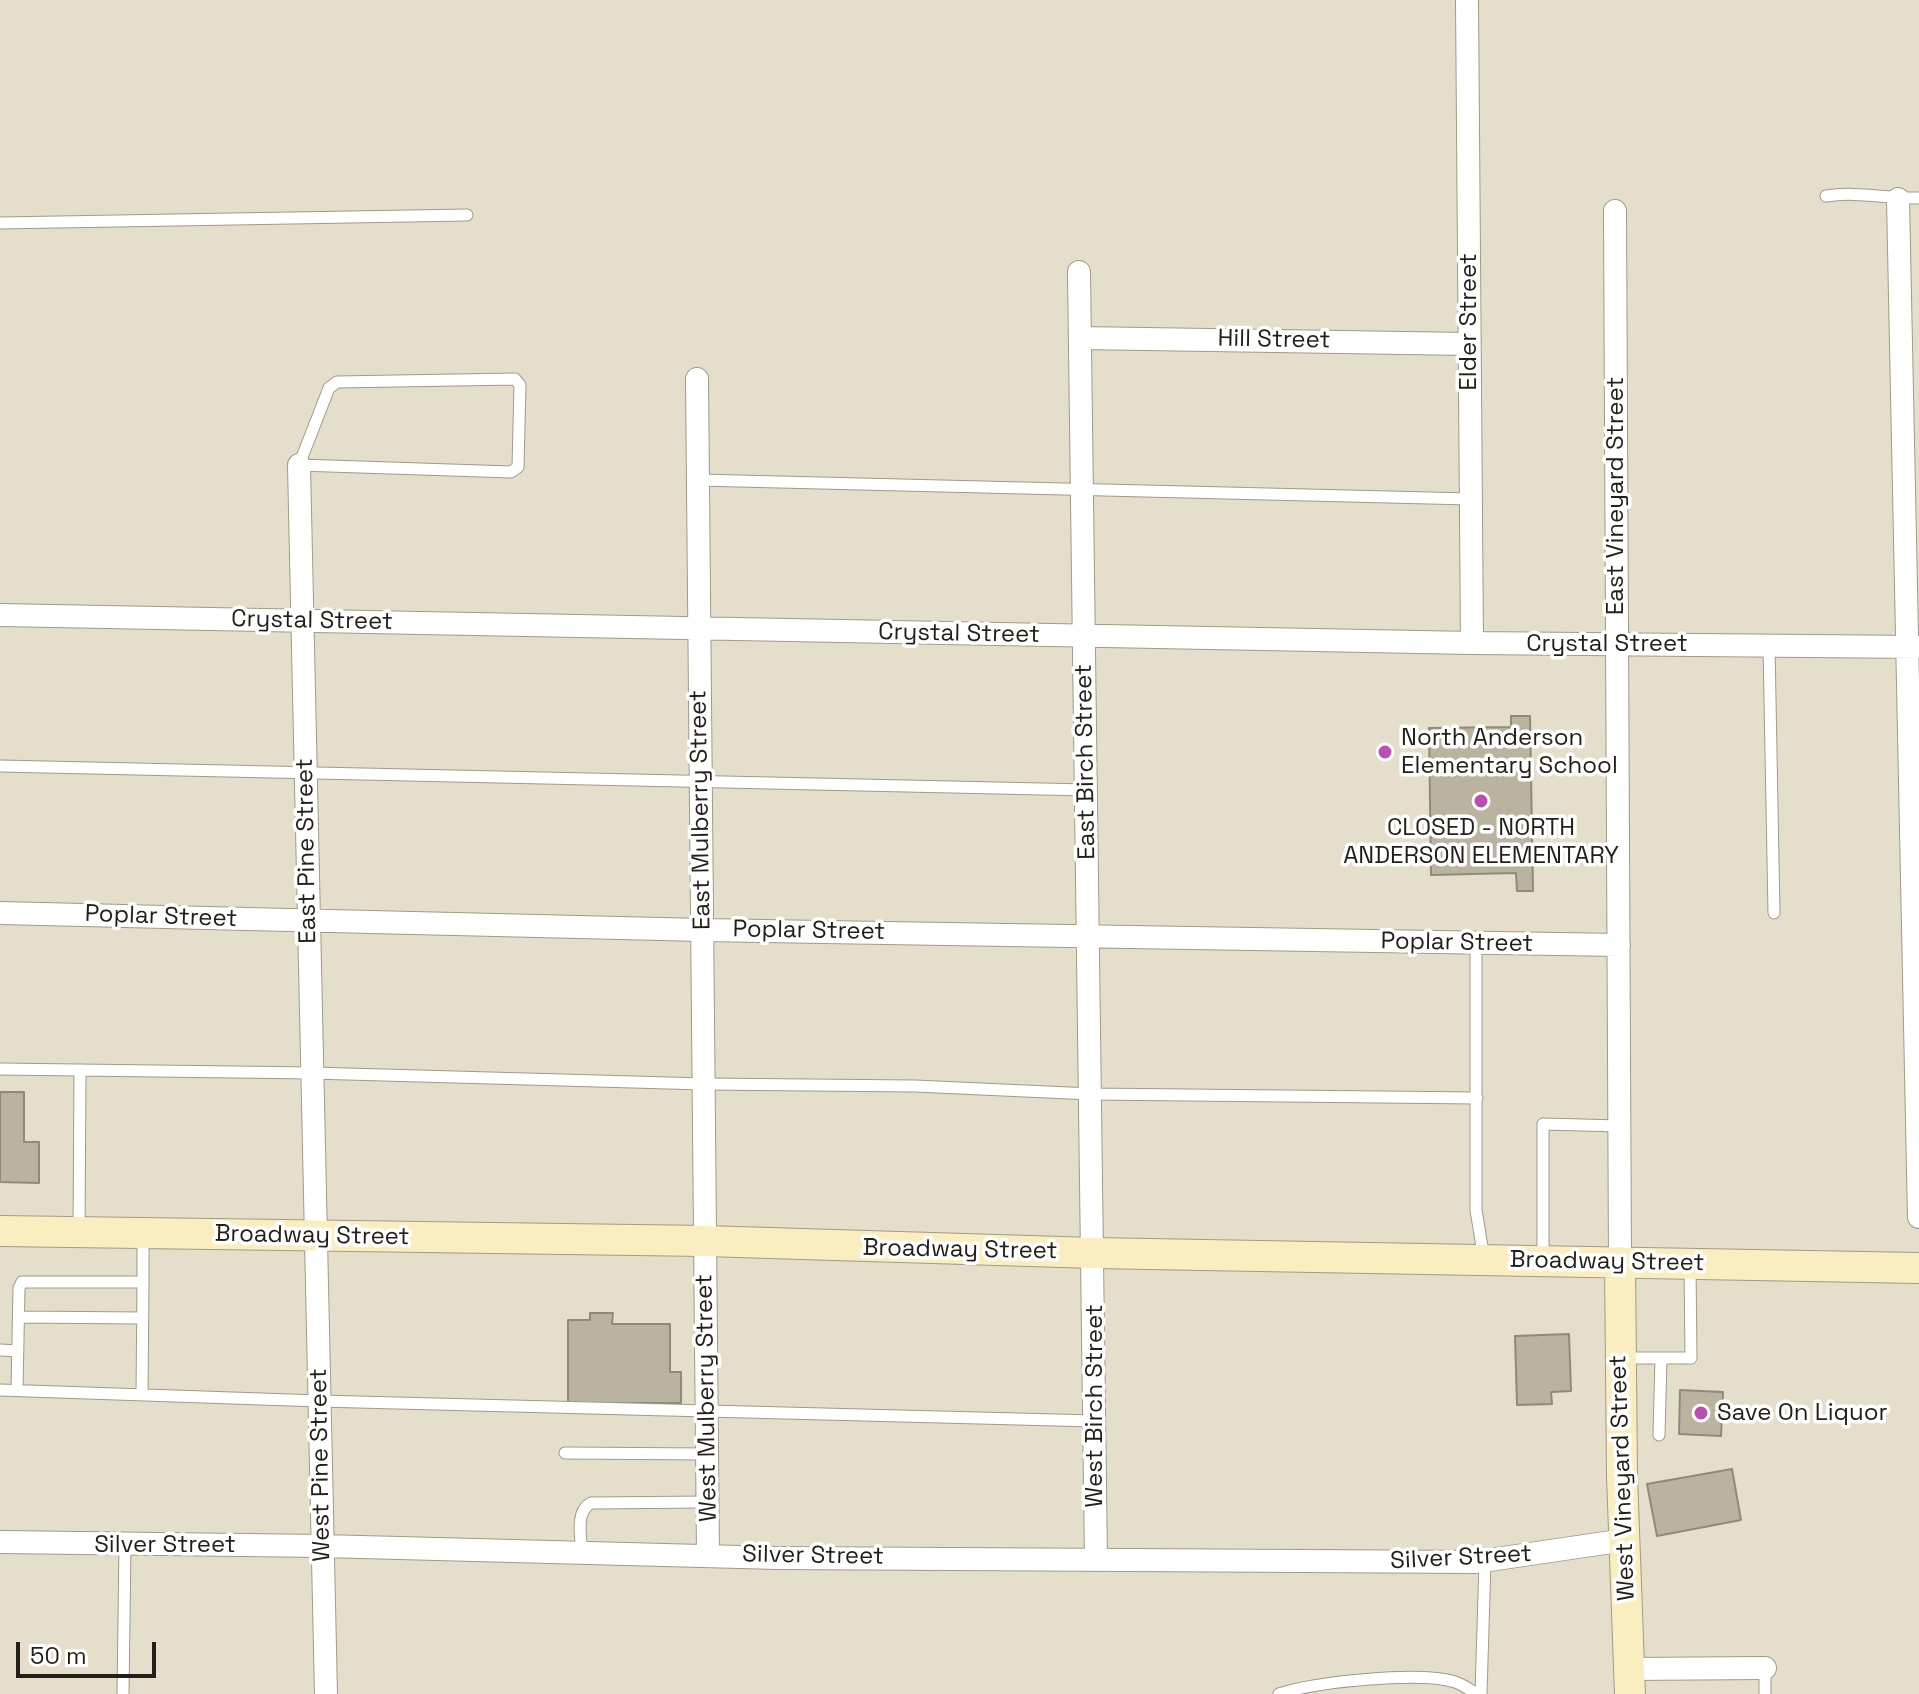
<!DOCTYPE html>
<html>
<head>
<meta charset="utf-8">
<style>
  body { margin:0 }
  #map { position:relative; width:1919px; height:1694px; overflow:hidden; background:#e4deca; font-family:"Space Grotesk",sans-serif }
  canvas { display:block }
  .scale { position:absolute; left:16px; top:1642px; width:140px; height:36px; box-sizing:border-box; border:4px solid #211f17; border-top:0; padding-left:10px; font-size:24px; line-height:28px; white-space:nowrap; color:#211f17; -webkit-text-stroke:6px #fff; paint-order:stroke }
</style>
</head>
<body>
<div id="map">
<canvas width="1919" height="1694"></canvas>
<div class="scale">50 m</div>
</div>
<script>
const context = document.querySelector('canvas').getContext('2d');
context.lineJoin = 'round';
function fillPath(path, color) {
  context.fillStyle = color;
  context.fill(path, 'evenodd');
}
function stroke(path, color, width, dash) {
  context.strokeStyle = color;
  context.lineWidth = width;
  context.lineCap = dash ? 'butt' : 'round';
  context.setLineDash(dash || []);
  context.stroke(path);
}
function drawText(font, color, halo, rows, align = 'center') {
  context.font = font + ' "Space Grotesk",sans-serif';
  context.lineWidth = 7;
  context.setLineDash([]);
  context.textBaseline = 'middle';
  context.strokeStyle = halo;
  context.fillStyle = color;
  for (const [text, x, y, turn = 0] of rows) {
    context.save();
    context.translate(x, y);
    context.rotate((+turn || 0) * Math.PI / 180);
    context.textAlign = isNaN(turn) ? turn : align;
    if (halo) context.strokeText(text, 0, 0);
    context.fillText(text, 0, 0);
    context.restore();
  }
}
const building = new Path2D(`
  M1511,716H1530L1533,891H1517L1516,873L1431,875L1429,728L1511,727Z
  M0,1092H24V1142H39V1183L0,1182Z
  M590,1313H613L612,1324H670V1372H681V1403H568V1320H590Z
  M1569,1334L1571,1391L1551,1392L1552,1404L1517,1405L1515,1336Z
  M1680,1390L1723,1392L1721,1436L1679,1434Z
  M1732,1469L1741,1520L1657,1536L1647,1484Z`);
fillPath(building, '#b9b3a0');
stroke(building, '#908a78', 2);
const lane = new Path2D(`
  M1826,196C1858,191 1887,199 1919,198
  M0,223L467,215
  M515,379L520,385L518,467L511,472L299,465L329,388L337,382Z
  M698,480L1470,499
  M1769,645L1774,913
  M0,766L1087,790
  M1476,943V1210L1484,1259
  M0,1069L312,1073L704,1084L915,1086L1091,1094L1477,1098
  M79,1232L80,1070
  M1543,1259V1124L1620,1126
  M143,1282V1234
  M19,1317L142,1318
  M0,1350L18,1351
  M1621,1358H1691L1690,1266
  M0,1390L319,1401L1095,1421
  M17,1390L19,1288L22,1282H143L142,1395
  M1659,1435L1661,1358
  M565,1453L707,1454
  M582,1553C581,1538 575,1511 591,1503L708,1502
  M1765,1668V1694
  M123,1694L125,1545
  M1279,1694C1314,1682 1419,1671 1455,1682C1462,1684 1470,1690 1477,1694
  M1481,1694L1485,1561`);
const street = new Path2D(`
  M1467,0L1472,643
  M1898,199L1919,1217
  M1615,211L1620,1262
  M1079,272L1096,1560
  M1080,338L1469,344
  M697,379L708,1554
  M299,465L326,1694
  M0,615L1472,643L1919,647
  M0,913L702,930L1619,945
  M0,1542L323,1546L778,1558L1476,1562L1625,1540
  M1629,1669L1765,1668`);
const secondary = new Path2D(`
  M0,1231L705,1241L1094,1253L1919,1268
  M1620,1262L1622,1476L1630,1694`);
stroke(lane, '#a09b88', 13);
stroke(street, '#a09b88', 24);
stroke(secondary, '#a09b88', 32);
stroke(lane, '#fff', 11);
stroke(street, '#fff', 22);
stroke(secondary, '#faeec1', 30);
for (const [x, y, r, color] of [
  [1385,752,8,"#b84fb1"],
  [1481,801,8,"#b84fb1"],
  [1701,1413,8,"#b84fb1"]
]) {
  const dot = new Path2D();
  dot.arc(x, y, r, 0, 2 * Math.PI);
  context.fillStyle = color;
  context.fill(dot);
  stroke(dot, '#fff', 3);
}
drawText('24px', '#211f17', '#fff', [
  ["Elder Street",1469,322,-90],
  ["Hill Street",1274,340,1],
  ["East Vineyard Street",1616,496,-90],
  ["Crystal Street",312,621,1],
  ["Crystal Street",959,634,1],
  ["Crystal Street",1607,644],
  ["East Birch Street",1086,762,-91],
  ["East Mulberry Street",701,810,-91],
  ["East Pine Street",307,851,-91],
  ["Poplar Street",161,917,2],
  ["Poplar Street",809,931,1],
  ["Poplar Street",1457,943,1],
  ["Broadway Street",312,1236,1],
  ["Broadway Street",960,1250,1],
  ["Broadway Street",1607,1262,1],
  ["West Mulberry Street",707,1398,-91],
  ["West Birch Street",1095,1406,-90],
  ["West Pine Street",321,1465,-91],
  ["West Vineyard Street",1623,1478,-92],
  ["Silver Street",165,1545],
  ["Silver Street",813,1556,1],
  ["Silver Street",1461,1558,-3]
]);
drawText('24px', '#211f17', '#fff', [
  ["North Anderson",1401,738],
  ["Elementary School",1401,766],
  ["CLOSED - NORTH",1481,828,"center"],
  ["ANDERSON ELEMENTARY",1481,856,"center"],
  ["Save On Liquor",1717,1413]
], 'left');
</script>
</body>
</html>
